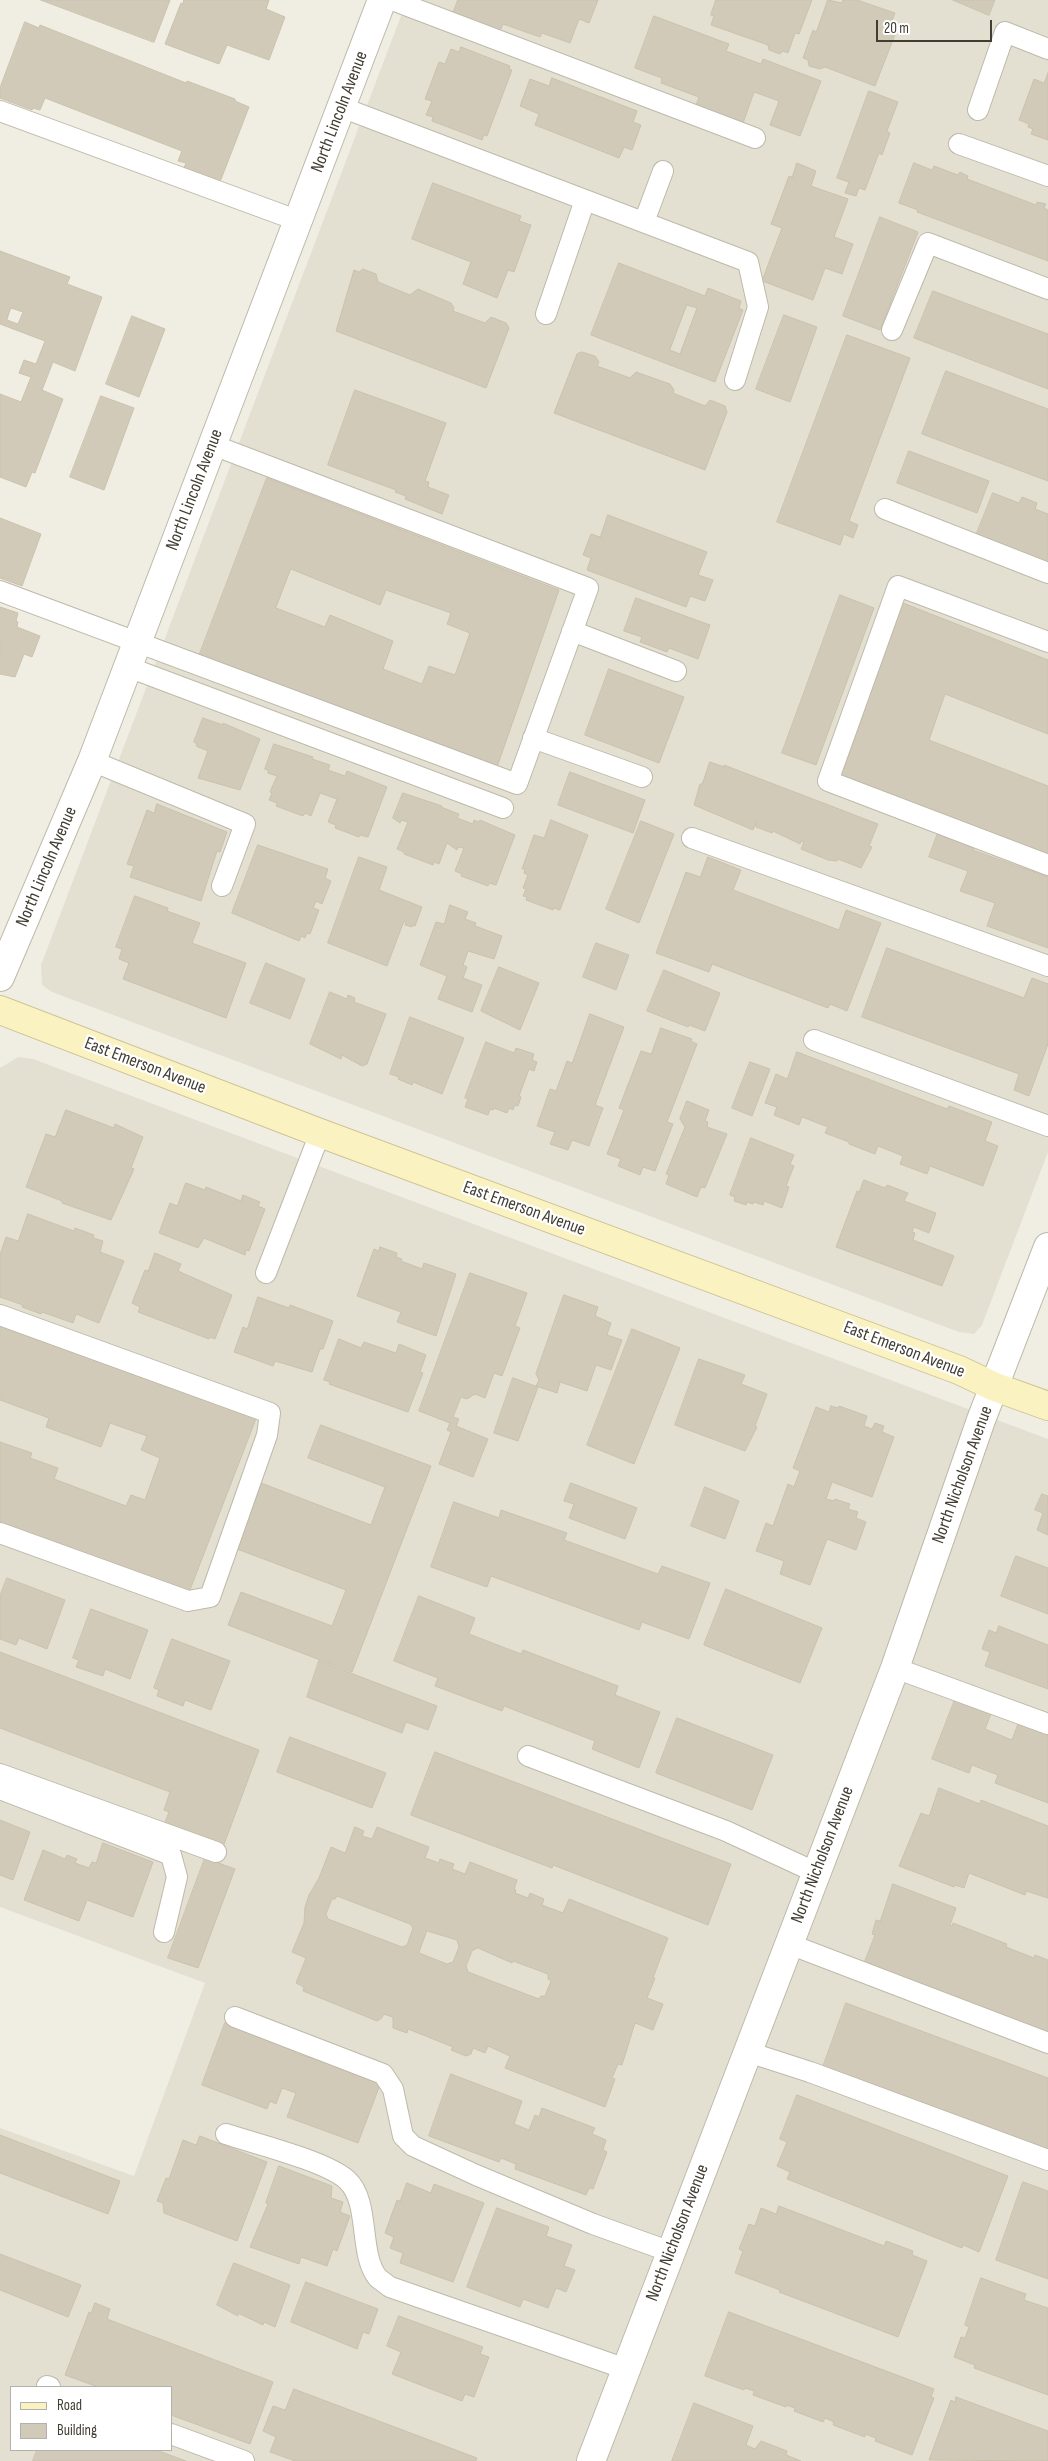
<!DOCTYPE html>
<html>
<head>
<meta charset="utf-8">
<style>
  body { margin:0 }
  #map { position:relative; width:1048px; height:2461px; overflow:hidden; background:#f0ede3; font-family:"Sofia Sans Condensed",sans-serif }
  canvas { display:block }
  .legend { position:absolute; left:10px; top:2386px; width:162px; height:65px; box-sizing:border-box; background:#fff; border:1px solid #b3b1ad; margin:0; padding:6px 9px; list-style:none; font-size:15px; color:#413d33 }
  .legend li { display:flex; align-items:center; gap:10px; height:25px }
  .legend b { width:25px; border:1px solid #b3b1ad }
  .scale { position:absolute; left:876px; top:20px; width:116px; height:22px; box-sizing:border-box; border:2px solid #413d33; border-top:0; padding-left:6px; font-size:15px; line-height:18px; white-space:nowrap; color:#413d33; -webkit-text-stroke:4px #fff; paint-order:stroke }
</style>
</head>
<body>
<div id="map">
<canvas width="1048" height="2461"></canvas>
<ul class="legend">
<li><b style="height:6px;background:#fbf2c2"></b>Road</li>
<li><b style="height:14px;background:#d1cab9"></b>Building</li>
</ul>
<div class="scale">20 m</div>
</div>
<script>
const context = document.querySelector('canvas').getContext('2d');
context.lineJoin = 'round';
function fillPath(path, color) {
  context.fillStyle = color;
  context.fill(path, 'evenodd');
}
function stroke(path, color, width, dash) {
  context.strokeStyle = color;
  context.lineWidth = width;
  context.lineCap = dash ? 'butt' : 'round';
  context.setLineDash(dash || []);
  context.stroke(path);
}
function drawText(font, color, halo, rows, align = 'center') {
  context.font = font + ' "Sofia Sans Condensed",sans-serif';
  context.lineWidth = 4.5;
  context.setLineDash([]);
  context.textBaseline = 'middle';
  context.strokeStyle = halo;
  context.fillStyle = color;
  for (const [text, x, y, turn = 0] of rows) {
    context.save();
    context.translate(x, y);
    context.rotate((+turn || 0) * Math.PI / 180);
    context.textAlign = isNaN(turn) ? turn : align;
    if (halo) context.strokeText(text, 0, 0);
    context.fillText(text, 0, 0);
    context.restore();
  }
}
fillPath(new Path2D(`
  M407,0H1048V1152L982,1325L974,1334L959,1332L52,992L42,985L41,965Z
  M18,1057L33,1059L1048,1439V2461H0V2128L134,2176L205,1983L0,1907V1068ZM11,2387H171V2450H11Z`), '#e4e0d1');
const building = new Path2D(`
  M41,0H170L154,42Z
  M184,0H269L266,9L285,17L269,60L227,45L219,64L165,44L181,3L183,4Z
  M458,0H598L589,23L579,19L570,43L542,33L540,37L503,24L500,31L452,16Z
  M716,0H812L799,34L795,33L788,53L783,51L780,54L769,50L768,45L711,25L714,16L711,15Z
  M828,0L842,3L843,0H857L895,13L892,21L898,23L896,32L875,86L825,67L820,69L809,66L808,60L803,58L813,30L816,32Z
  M953,0H995L989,15Z
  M654,16L729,44L726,51L761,64L763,59L821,81L800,136L770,125L779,101L754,92L742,126L695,108L699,97L661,83L662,78L635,68Z
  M25,22L39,28L40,25L186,83L187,81L235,99V101L249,107L220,182L184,168L186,163L178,161L182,151L45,98L40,110L33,108L32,110L0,98V88Z
  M461,47L510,66L509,69L512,70L487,136L484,135L482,140L432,121L433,117L426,115L432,101L425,99L439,62L445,64L451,49L459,52Z
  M1048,73V140L1031,134L1033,129L1028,127L1029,124L1019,120L1034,79L1044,83Z
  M552,78L637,111L633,122L641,125L632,150L624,147L619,158L535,125L539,114L520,106L530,79L549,86Z
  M869,91L898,102L887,131L890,133L882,155L879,153L865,190L859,188L856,196L845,193L849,182L837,178Z
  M797,163L816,171L811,186L848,199L834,237L853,244L842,274L825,268L813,300L762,281L782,228L771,224L789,176L792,177Z
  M914,163L932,170L934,166L958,175L960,172L968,176L967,179L1036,205L1037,202L1046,204L1044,208L1048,210V261L917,212L918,210L899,203Z
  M433,183L521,216L519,221L531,225L514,272L508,270L497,298L463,284L471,262L412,239Z
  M880,217L918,232L880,330L843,316Z
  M0,251L70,277L67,284L102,297L75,371L53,362L42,390L63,399L35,473L32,472L26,487L0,477V394L21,402L31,377L19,373L24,360L36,364L45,341L0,324ZM11,308L23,312L18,324L7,320Z
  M619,263L705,296L708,288L741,301L739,308L743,310L715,382L591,335ZM687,305L697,308L680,354L670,350Z
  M363,269L376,274L378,282L410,295L418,289L451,303L454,308L453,311L485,323L491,317L506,323L509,328L486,388L336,331L354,270L359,272Z
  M933,291L1048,334V389L914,338Z
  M784,315L817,327L790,402L756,389Z
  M132,316L165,329L139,397L106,384Z
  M847,335L910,358L849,521L858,525L853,538L844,534L840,545L777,522Z
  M582,352L595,356L599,362L597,366L630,378L636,372L670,384L674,390L673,393L705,406L710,400L725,406L727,412L705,470L554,413L577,354Z
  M946,371L1048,409V481L922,434Z
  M355,390L446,423L425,481L429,482L428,487L449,495L442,514L405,499L406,496L395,492L396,490L328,465Z
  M101,396L134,408L104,490L70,477Z
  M909,451L989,481L977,513L897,483Z
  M267,478L559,590L497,767L199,656ZM291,569L380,605L386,590L451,613L447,624L470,633L455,675L429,666L422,684L383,669L393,641L330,615L325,627L276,608Z
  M993,493L1019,503L1022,497L1037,503L1035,509L1048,514V565L975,538Z
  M608,515L707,552L698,575L713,580L705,601L690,596L686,607L587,570L591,558L583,555L591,534L600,537Z
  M0,518L41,534L22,586L0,578Z
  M840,595L874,608L816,765L782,753Z
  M636,598L710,625L698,659L669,648L667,652L640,642L642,637L624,631Z
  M903,603L1048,660V734L945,694L929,740L1048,786V859L836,780Z
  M0,607L18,613L16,621L18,622L17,627L40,636L32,657L24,654L15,677L0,674Z
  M609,669L684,697L659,763L585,735Z
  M203,718L223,725V723L260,739L240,790L198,778L208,751L196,746L197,744L194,742Z
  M274,744L313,757L312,759L330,765L328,770L345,776L347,771L387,787L368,837L360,835L359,837L335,828L336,825L328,822L337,799L320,793L311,816L305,813L303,816L276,806L277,803L269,800L272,793L270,792L277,776L268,773V770L265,769Z
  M710,762L724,767V765L878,824L869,846L872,847L861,868L838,859L837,861L828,860L801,849L804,842L801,841L800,844L773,831L772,833L756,827V823L753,830L694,805L700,784H702Z
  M570,772L645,800L633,833L558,805Z
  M403,793L442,806L441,807L459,814L457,818L473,824L474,820L479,822L480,820L515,835L496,885L489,883L488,886L461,876L462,874L455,871L464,848L458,847L457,850L447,843L439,864L434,862L433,865L404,854V852L397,849L408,822L401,820L400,823L393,818Z
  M157,804L227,832L220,852L217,851L201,901L130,877L134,866L127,864L147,810L154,813Z
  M551,820L588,835L560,910L554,908L553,910L526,900L527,897L523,896L526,889L523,888L528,875L524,873L525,869H522L534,835L544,838Z
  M641,821L674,834L639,923L606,909Z
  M938,833L975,846L973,850L1048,877V948L987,926L995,903L960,891L968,871L929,857Z
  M258,845L328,869L325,878L331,881L322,904L316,901L313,908L319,910L310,934L307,933L305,938L301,936L299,941L232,913Z
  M359,857L387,867L379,890L422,907L415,926L413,925L412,927L405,925L406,922L404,921L387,966L328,943Z
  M708,857L741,870L733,890L839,930L846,910L881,923L847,1011L830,1004L828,1008L712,964L709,972L656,953L686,872L700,877Z
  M135,896L168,908L167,911L200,923L192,943L246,963L226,1018L123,979L129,963L119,959L122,949L116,947Z
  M450,905L468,912L465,919L476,923L475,926L502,936L494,959L468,951L463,965L467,967L463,978L482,985L472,1012L438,999L447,976L420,965L436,922L444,924Z
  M596,943L629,955L616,990L583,977Z
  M887,948L1024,998L1032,978L1048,984V1044L1029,1096L1014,1090L1019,1074L862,1017Z
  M266,963L305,979L290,1019L250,1003Z
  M499,967L539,983L520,1030L481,1011Z
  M664,970L720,993L705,1031L689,1025L688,1027L647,1011Z
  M330,992L347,999L348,995L355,998L354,1002L386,1014L367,1064L362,1066L342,1055L341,1059L310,1044Z
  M590,1014L624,1027L595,1105L603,1108L589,1146L572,1140L568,1150L550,1144L555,1132L537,1126L550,1089L556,1091L567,1061L572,1063Z
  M410,1017L464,1038L442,1094L413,1082L412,1085L398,1079L399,1077L390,1074Z
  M661,1028L692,1039L691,1041L697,1044L667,1122L673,1124L655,1171L643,1167L640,1175L618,1166L621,1159L607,1154L624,1110L619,1108L641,1051L651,1054Z
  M486,1042L514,1053L516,1048L534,1054L532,1060L537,1062L534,1071L529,1069L519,1096L521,1097L518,1106L515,1105L513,1110L509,1108L507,1113L494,1108L493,1110L490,1109L488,1115L465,1107L468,1099L465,1098Z
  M797,1052L947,1109L949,1106L992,1122L985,1141L998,1146L983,1186L930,1166L927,1174L900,1164L903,1156L878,1146L875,1154L849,1144V1142L825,1133L828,1127L802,1117L799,1125L774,1115L777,1107L765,1103L776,1074L787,1079Z
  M750,1062L770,1069L752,1116L732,1108Z
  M687,1101L709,1110L705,1121L708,1122L707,1127L727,1134L705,1188L701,1187L697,1197L666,1184L669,1175L666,1174L685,1127L680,1119Z
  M66,1110L114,1128L115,1124L143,1137L131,1168L134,1169L111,1220L62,1203V1201L26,1187L46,1134L55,1137Z
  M751,1138L794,1155L790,1164L794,1166L786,1186L789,1187L782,1208L764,1201L763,1205L754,1202L753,1204L747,1202L746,1205L734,1201L735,1197L730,1195Z
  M864,1180L885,1188L887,1185L908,1193L904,1201L936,1213L929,1233L914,1227L912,1232L915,1233L913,1240L954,1256L942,1286L836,1247L857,1191L859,1192Z
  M186,1183L205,1190L206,1187L241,1201L243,1195L260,1202L258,1206L265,1209L249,1251L246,1250L245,1255L204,1238L198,1248L159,1233L170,1203L177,1206Z
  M28,1214L74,1231L75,1228L94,1235L93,1238L103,1241L100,1252L124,1261L99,1323L76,1314L73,1323L42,1312L41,1314L22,1307L23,1305L0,1297V1255L6,1237L18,1241Z
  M380,1247L397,1253L396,1257L402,1259L401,1261L422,1269L424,1263L456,1274L436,1336L397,1322L401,1312L357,1296L374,1249L379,1251Z
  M155,1253L181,1264L178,1271L232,1295L215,1339L210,1337L209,1339L138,1312L140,1307L132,1303L145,1270L148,1271Z
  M470,1273L527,1293L515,1326L520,1328L502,1376L494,1373L485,1398L475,1394L467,1399L461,1397L453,1417L459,1419L456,1426L488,1439L473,1477L439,1464L451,1432L447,1430L450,1423L419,1411Z
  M564,1295L598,1307L595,1316L611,1323L607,1335L622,1340L611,1370L596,1365L587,1391L560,1382L557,1393L536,1386L539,1380L536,1374Z
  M258,1297L289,1308L290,1305L333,1321L323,1349H320L312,1372L275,1361L273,1366L234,1352L243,1327L247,1329Z
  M0,1318L257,1416L188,1595L0,1524V1442L32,1453L30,1458L58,1468L54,1479L126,1506L131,1495L145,1500L160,1458L141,1450L147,1436L110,1423L101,1447L46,1427L49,1418L0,1400Z
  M632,1329L680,1348L634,1464L587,1445Z
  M339,1339L361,1348L364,1342L396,1353L399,1344L426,1355L420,1372L423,1373L408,1412L329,1384L330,1382L324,1380Z
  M699,1359L745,1375L741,1384L767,1394L755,1426L757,1427L745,1451L675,1425Z
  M513,1378L538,1387L518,1441L494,1433Z
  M831,1406L838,1408L839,1406L867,1416L864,1426L872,1429L875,1423L884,1426L882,1432L894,1437L872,1497L832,1482L826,1499L834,1501L835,1499L850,1504L848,1509L858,1512L856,1518L866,1522L856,1550L827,1539L810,1585L780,1574L784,1561L756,1551L766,1523L773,1526L788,1484L794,1487L800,1471L793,1468L816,1407L829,1412Z
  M321,1425L431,1466L352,1672L228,1625L241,1592L332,1626L346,1590L237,1549L261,1483L371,1525L385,1487L308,1458Z
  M571,1483L637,1508L625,1539L569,1518L574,1504L564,1501Z
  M705,1487L739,1501L725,1539L691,1526Z
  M1042,1494L1048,1496V1535L1037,1530L1043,1513L1035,1510Z
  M454,1502L499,1518L501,1510L567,1533L564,1540L658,1574L662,1566L710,1583L689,1639L642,1622L639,1630L491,1576L487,1587L431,1567Z
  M1016,1556L1048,1568V1614L1001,1596Z
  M7,1578L65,1600L47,1649L19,1638L16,1645L0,1639V1596Z
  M726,1589L822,1628L800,1683L704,1645Z
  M419,1596L475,1618L469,1634L521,1654L523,1650L618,1686L615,1695L660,1712L639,1768L592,1749L595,1741L504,1706L502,1711L435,1686L438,1678L394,1661Z
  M91,1609L148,1630L130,1679L105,1669L103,1676L76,1667L79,1660L73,1658Z
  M999,1626L1048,1645V1689L985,1666L990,1652L982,1649L989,1630L996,1633Z
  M172,1639L230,1661L211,1710L185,1700L183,1706L157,1696L159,1690L154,1688Z
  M0,1652L259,1750L223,1847L164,1825L169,1812L164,1810L170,1792L0,1728Z
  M319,1661L437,1706L428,1730L406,1722L402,1733L307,1697Z
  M956,1697L992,1711L985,1729L1012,1740L1018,1724L1048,1735V1803L995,1783L998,1775L972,1765L969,1773L932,1759Z
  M677,1718L773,1755L752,1810L656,1773Z
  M290,1737L386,1773L372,1808L277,1772Z
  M435,1752L731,1864L708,1925L553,1865L552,1868L411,1815Z
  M939,1788L980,1804L981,1800L1048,1826V1898L1026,1891L1025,1895L969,1873L964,1888L955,1885L954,1887L899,1866L921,1813L929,1816Z
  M0,1820L30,1832L13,1880L0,1875Z
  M355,1827L364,1831L362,1836L372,1839L377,1827L429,1847L425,1858L439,1863L440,1859L454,1864L452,1869L465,1874L470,1862L517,1880L514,1890H516L515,1893L528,1898L530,1893L544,1899L542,1905L563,1913L569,1899L668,1938L653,1978H655L647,1998L663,2004L653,2030L635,2023L622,2065L618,2064L612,2078L615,2079L605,2107L505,2068L510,2056L488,2046L485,2053L473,2048L471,2054L466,2056L451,2050L453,2047L408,2029L407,2033L393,2028V2017L383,2014L382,2018L377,2021L303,1991L304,1987L296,1983L306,1958L292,1952L304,1923L305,1907L309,1895L319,1878L331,1847L345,1853ZM337,1896L410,1924L413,1928L407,1945L402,1947L328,1919L326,1914L332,1899H335ZM427,1931L457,1940L459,1947L453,1962L447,1964L419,1953ZM478,1948L512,1963L513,1961L548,1974V1979L551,1981L545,1996H541L539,1999L468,1972L466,1966L472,1951Z
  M103,1843L153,1862L133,1917L87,1900L79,1921L24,1900L43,1850L65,1859L67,1855L77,1859L75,1863L89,1868L92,1862L96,1863Z
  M205,1858L235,1869L198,1968L168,1958Z
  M893,1884L956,1908L950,1925L952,1926L953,1923L1007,1944L1006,1947L1034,1958L1035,1955L1048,1960V2036L864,1963L875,1935L872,1934L876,1920L880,1921Z
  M846,2003L1048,2078V2151L823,2067Z
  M225,2023L296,2050L295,2053L310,2058L311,2055L381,2082L358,2143L287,2117L296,2093L282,2088L276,2104L270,2101L267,2109L202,2085Z
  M451,2074L522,2101L514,2124L529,2130L535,2115L539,2117L542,2108L595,2128L592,2134L606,2140L603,2150L607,2152L593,2189L589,2188L586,2195L515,2169L516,2164L501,2158L499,2162L429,2136Z
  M797,2095L1008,2176L979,2252L963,2245L962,2248L787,2179L790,2172L777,2166L787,2142L780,2139Z
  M0,2135L120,2181L108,2214L0,2173Z
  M200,2136L267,2162L237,2241L164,2213L163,2203L157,2201L166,2178L169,2179L183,2140L196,2145Z
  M279,2166L332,2186L331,2198L343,2202L340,2212L350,2216L337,2251L333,2249L327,2266L301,2257L299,2264L250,2247L268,2204L266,2203Z
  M1023,2182L1048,2191V2279L996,2260Z
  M407,2183L431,2193L434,2184L484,2203L453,2282L400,2263L403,2253L390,2248L394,2237L385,2233L397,2200L400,2201Z
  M779,2206L884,2246L886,2241L913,2251L912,2255L927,2261L898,2337L779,2292L780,2290L735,2273L743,2251L739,2249L749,2224L755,2226L761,2208L776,2214Z
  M497,2208L549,2227L546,2236L572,2245L564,2266L575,2270L566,2292L556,2288L548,2308L523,2299L520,2307L467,2287Z
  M0,2254L81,2285L68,2317L0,2290Z
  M234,2263L290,2285L275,2327L264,2322L263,2325L238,2313V2316L217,2305Z
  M981,2278L1026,2294L1024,2300L1048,2308V2395L974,2368L975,2365L954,2357L961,2337L965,2338L969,2327L965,2325Z
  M306,2282L378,2309L369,2334L363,2332L357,2349L291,2322Z
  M95,2303L110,2309L107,2319L273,2382L250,2444L171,2415V2387H98L65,2375L89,2312L91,2313Z
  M729,2312L934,2389L931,2397L934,2398L912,2455L875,2441L876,2438L865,2434V2437L833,2425L834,2422L825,2418L823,2422L794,2411L795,2408L786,2405V2407L753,2395L754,2391L745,2388L744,2390L705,2376Z
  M399,2316L483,2347L480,2354L489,2357L474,2397L465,2394L462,2401L392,2374L401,2352L387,2346Z
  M294,2389L477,2458L476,2461H295L270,2452L276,2437L263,2431L273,2406L285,2410Z
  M956,2397L1048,2431V2461L929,2460L951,2400L955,2402Z
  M694,2403L753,2426L746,2445L755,2449L761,2441L787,2451L786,2455L801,2461H672Z
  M37,2450H156L186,2461H33Z`);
fillPath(building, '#d1cab9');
stroke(building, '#cbc2ac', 1);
const lane = new Path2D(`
  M392,0L755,138
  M341,107L748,262L758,307L735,380
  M978,110L1005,32L1048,49
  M0,111L299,221
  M959,144L1048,176
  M644,222L663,171
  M546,314L585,200
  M892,330L928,243L1048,289
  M885,509L1048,573
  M0,591L517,784L588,588L213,445
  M572,631L676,671
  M1048,642L898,586L828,781L1048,865
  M128,667L503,808
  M533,738L642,777
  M92,761L245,824L222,886
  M692,838L1048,966
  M814,1040L1048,1126
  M266,1273L320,1133
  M0,1315L270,1413L267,1435L210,1597L188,1601L0,1533
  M895,1668L1048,1724
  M528,1756L726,1831L817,1873
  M0,1774L216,1852
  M0,1789L171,1855L177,1877L164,1932
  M789,1944L1048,2043
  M235,2017L383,2074L393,2089L403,2136L413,2146L476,2175L593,2224L671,2252
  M748,2052L810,2072L1048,2160
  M226,2134C256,2144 326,2161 347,2180C371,2202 358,2254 378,2278C382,2281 386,2284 390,2287L626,2369
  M47,2386L50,2387
  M171,2434L244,2461`);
const street = new Path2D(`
  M0,977L92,761L382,0
  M591,2461L895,1668L981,1420L1048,1247`);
const secondary = new Path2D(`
  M0,1010L320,1133L959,1370L995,1387L1048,1406`);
stroke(lane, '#beb9a9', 22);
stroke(street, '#beb9a9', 30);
stroke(secondary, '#cec495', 30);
stroke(lane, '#fff', 20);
stroke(street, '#fff', 28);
stroke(secondary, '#fbf2c2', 28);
drawText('18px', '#413d33', '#fff', [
  ["North Lincoln Avenue",340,112,-69],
  ["North Lincoln Avenue",195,490,-69],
  ["North Lincoln Avenue",47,867,-67],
  ["East Emerson Avenue",145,1066,21],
  ["East Emerson Avenue",524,1209,20],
  ["East Emerson Avenue",904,1350,21],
  ["North Nicholson Avenue",963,1475,-70],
  ["North Nicholson Avenue",823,1855,-69],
  ["North Nicholson Avenue",678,2233,-69]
]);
</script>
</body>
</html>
